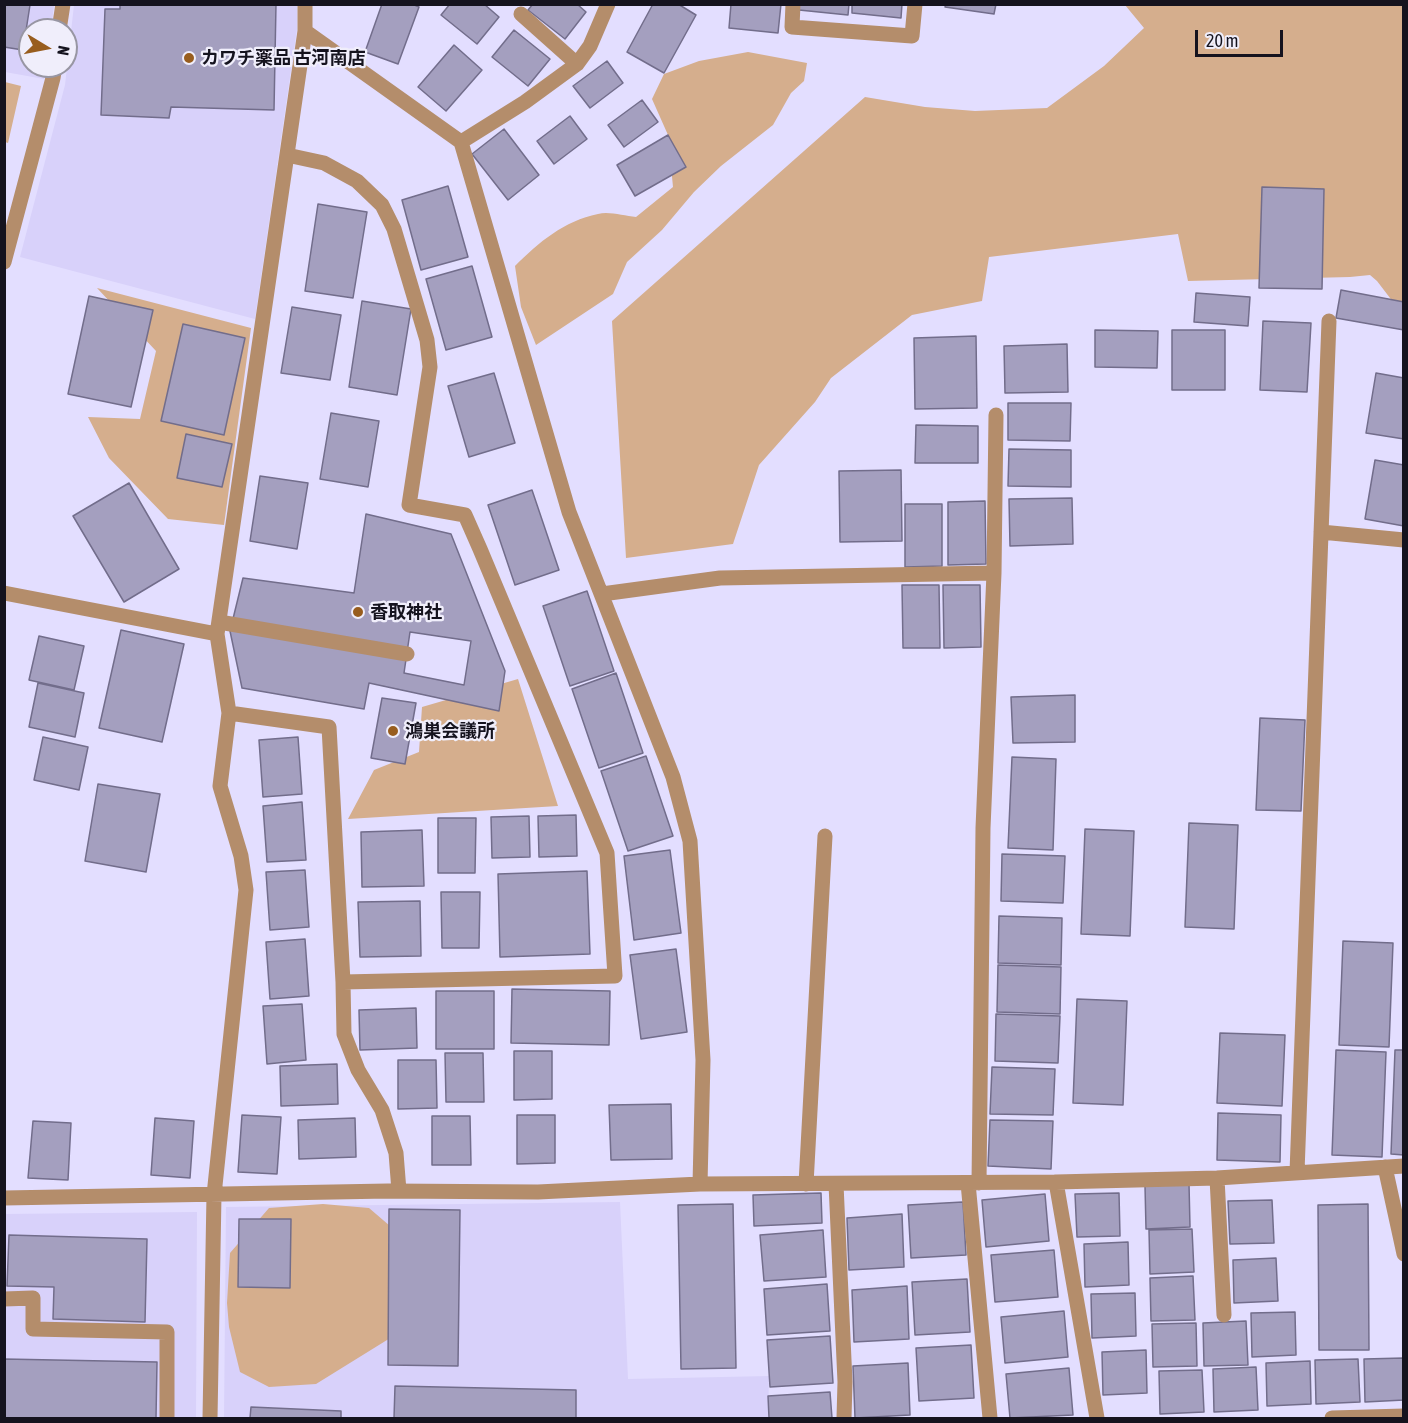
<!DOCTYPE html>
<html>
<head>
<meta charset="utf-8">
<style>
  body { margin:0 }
  #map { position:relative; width:1408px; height:1423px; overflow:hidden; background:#e3deff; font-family:"Asap Condensed",sans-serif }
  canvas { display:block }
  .frame { position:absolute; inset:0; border:6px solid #15131e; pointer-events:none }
  .north { position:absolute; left:18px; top:18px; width:60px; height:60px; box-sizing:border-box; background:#f0eefb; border:2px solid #9896a3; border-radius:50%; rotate:100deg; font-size:16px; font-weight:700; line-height:24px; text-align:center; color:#15131e }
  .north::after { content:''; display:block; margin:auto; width:21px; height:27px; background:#985d1e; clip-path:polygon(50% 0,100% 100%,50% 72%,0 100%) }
  .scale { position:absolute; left:1195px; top:30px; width:88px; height:27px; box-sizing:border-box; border:3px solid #15131e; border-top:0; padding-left:8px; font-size:18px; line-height:21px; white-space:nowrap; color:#15131e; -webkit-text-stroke:4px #f0eefb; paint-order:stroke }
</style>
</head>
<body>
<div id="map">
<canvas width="1408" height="1423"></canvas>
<div class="frame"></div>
<div class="north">N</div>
<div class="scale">20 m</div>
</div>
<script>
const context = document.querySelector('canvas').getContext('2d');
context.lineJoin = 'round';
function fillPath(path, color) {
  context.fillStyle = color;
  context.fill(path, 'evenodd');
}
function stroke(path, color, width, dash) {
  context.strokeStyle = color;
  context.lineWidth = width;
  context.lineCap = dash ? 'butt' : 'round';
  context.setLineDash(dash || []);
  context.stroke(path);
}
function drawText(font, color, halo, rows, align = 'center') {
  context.font = font + ' "Asap Condensed","Noto Sans JP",sans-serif';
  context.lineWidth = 4.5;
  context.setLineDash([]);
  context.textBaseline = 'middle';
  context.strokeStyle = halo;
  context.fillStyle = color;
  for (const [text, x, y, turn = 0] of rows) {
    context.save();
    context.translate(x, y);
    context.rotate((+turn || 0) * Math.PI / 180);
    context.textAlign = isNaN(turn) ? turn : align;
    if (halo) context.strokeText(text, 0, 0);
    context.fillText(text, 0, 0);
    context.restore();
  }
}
fillPath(new Path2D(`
  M4,5H54L51,30H30V66H46L44,79L5,72Z
  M74,5H297V29L255,319L20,257L65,85Z
  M620,1202L628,1379L769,1376L768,1418H224L226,1207Z
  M197,1212L196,1418H5L4,1214Z`), '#d8d1fa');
fillPath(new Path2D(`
  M1125,5H1403V315L1377,281L1370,275L1350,277L1188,281L1178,234L989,257L982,301L912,315L831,378L815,402L759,465L733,544L626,558L612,321L865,97L925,107L975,111L1047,108L1104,66L1144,28Z
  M748,52L807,63L804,81L791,93L773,125L721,166L694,192L662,230L627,262L613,294L536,345L521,307L515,266C539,242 564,221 598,214C609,211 624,216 636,217L673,187L668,135L652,99L664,74L699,61Z
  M5,82L21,86L8,143L5,142Z
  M97,288L251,328L224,525L168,519L109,458L88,417L140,419L156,351Z
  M518,679L558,806L348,819L374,770L419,752L422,707Z
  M323,1204L369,1208L411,1244L408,1327L316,1384L269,1387L240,1372L229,1327L227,1303L230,1253L269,1208Z`), '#d5ae8d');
const building = new Path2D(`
  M4,4L30,5L23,50L4,47Z
  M120,4H276L274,110L171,107L169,118L101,115L105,9H120Z
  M382,4H412L419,7L398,64L365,52Z
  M450,4H484L499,17L477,44L441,15Z
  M533,4H577L586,12L565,39L528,10Z
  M653,4H678L696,15L664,73L627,52Z
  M731,4H781L778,33L729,28Z
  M799,4H849L848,15L799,10Z
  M852,4H902L901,18L852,13Z
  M946,4H996L994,14L945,7Z
  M514,30L550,59L528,86L492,57Z
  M454,45L482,70L446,111L418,87Z
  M607,61L623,83L590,108L573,86Z
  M642,100L658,122L624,147L608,125Z
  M570,116L587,139L554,164L537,141Z
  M504,129L539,175L508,200L472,154Z
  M668,135L686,167L635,196L617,165Z
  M448,186L468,257L421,270L402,200Z
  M1262,187L1324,189L1322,289L1259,288Z
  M318,204L367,212L353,298L305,291Z
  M472,266L492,337L446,350L426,279Z
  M1341,290L1404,302V330L1336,318Z
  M1196,293L1250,297L1248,326L1194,322Z
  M89,296L153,310L131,407L68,394Z
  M362,301L411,309L397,395L349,387Z
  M292,307L341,315L330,380L281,373Z
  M1263,321L1311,323L1307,392L1260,390Z
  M183,324L245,338L224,435L161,421Z
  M1095,330L1158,331L1157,368L1095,367Z
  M1172,330H1225V390H1172Z
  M976,336L977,408L915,409L914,338Z
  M1067,344L1068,392L1005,393L1004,346Z
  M494,373L515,443L469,457L448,386Z
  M1376,373L1404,378V439L1366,433Z
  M1008,403H1071L1070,441L1008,440Z
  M331,413L379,421L368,487L320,479Z
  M916,425L978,426V463H915Z
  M186,434L232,444L222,487L177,478Z
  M1009,449L1071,450V487L1008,486Z
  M1375,460L1404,465V526L1365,519Z
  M901,470L902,541L840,542L839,471Z
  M260,476L308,483L297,549L250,541Z
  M129,483L179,569L124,602L73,516Z
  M532,490L559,570L515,585L488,505Z
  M1072,498L1073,544L1010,546L1009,499Z
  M985,501L986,564L948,565V502Z
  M905,504H942V566L905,567Z
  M366,514L451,534L505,671L499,711L369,683L364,709L242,688L230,631L243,578L354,593Z
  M902,585H939L940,648H903Z
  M943,585H980L981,647L944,648Z
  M587,591L614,671L570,686L543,606Z
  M121,630L184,644L162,742L99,728Z
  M410,632L471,641L464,685L404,673Z
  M39,636L84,646L74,690L29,680Z
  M616,673L643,753L599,768L572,689Z
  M38,683L84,693L75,737L29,727Z
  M1075,695V742L1013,743L1011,697Z
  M382,698L416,703L405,764L371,758Z
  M1260,718L1305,720L1301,811L1256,810Z
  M43,737L88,747L79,790L34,780Z
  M298,737L302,794L263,797L259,740Z
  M646,756L673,836L628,851L601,771Z
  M1012,757L1056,759L1053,850L1008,848Z
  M98,784L160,794L146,872L85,861Z
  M302,802L306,860L267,862L263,806Z
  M576,815L577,856L539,857L538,816Z
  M529,816L530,857L492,858L491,817Z
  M438,818H476L475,873H438Z
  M1189,823L1238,825L1234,929L1185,927Z
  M1085,829L1134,831L1130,936L1081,934Z
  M422,830L424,886L362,887L361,832Z
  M670,850L681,933L634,940L624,856Z
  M1002,854L1065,856L1063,903L1001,901Z
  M305,870L309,927L270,930L266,872Z
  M587,871L590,954L500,957L498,874Z
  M441,892H480L479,948H442Z
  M420,901L421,956L360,957L358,902Z
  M999,916L1062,918L1061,965L998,963Z
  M305,939L309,996L270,999L266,942Z
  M1343,941L1393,943L1389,1047L1339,1045Z
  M676,949L687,1032L641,1039L630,955Z
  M998,965L1061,967L1060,1014L997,1012Z
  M512,989L610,991L609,1045L511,1043Z
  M436,991H494V1049H436Z
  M1077,999L1127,1001L1123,1105L1073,1103Z
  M302,1004L306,1060L267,1064L263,1006Z
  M416,1008L417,1048L360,1050L359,1010Z
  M996,1014L1060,1016L1058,1063L995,1061Z
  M1220,1033L1285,1035L1282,1106L1217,1103Z
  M1336,1050L1386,1052L1382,1157L1332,1155Z
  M1395,1050H1404V1155L1391,1154Z
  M514,1051H552V1099L514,1100Z
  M445,1053H483L484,1102H446Z
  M398,1060H436L437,1108L398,1109Z
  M337,1064L338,1104L281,1106L280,1066Z
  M992,1067L1055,1069L1053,1115L990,1114Z
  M671,1104L672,1159L611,1160L609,1105Z
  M1218,1113L1281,1115L1280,1162L1217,1160Z
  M242,1115L281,1117L277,1174L238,1172Z
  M517,1115H555V1163L517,1164Z
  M432,1116H470L471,1165H432Z
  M155,1118L194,1121L190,1178L151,1175Z
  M355,1118L356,1157L299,1159L298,1120Z
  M990,1120L1053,1121L1051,1169L988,1166Z
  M33,1121L71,1123L68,1180L28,1178Z
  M1189,1184L1190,1227L1146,1229L1145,1186Z
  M821,1193L822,1223L754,1226L753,1195Z
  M1119,1193L1120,1236L1077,1237L1075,1194Z
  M1045,1194L1049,1241L986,1247L982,1200Z
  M1272,1200L1274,1243L1230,1244L1228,1201Z
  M963,1202L966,1255L911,1258L908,1205Z
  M733,1204L736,1368L681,1369L678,1205Z
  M1368,1204L1369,1350H1319L1318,1205Z
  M389,1209L460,1210L458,1366L388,1365Z
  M902,1214L904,1267L849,1270L847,1218Z
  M239,1219H291L290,1288L238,1287Z
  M1192,1229L1194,1272L1150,1274L1149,1230Z
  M823,1230L826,1277L764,1281L760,1235Z
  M9,1235L147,1239L145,1322L53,1319L54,1287L7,1286Z
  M1128,1242L1129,1285L1085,1287L1084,1244Z
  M1054,1250L1058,1297L995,1302L991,1255Z
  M1276,1258L1278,1301L1234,1303L1233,1260Z
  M1193,1276L1195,1320L1151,1321L1150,1278Z
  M967,1279L970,1332L915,1335L912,1282Z
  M827,1284L830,1331L767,1335L764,1289Z
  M907,1286L909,1339L854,1342L852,1290Z
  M1135,1293L1136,1336L1092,1338L1091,1294Z
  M1064,1311L1068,1357L1005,1363L1001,1317Z
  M1295,1312L1296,1355L1252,1357L1251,1313Z
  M1246,1321L1248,1365L1204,1366L1203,1323Z
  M1196,1323L1197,1366L1153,1367L1152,1324Z
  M830,1336L833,1383L770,1387L767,1340Z
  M971,1345L974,1398L919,1401L916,1348Z
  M1146,1350L1147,1393L1103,1395L1102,1352Z
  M1404,1358V1400L1365,1402L1364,1359Z
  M4,1359L157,1362L156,1418H4Z
  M1358,1359L1360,1402L1316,1404L1315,1360Z
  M1310,1361L1311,1404L1267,1406L1266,1363Z
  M908,1363L910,1415L855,1418L853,1366Z
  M1256,1367L1258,1410L1214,1412L1213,1369Z
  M1069,1368L1073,1415L1010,1418L1006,1374Z
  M1202,1370L1204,1412L1160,1414L1159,1371Z
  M395,1386L576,1390V1418H394Z
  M830,1392L832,1418H769L768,1396Z
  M251,1407L341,1411V1418H250Z`);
fillPath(building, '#a49fbf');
stroke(building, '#726d8b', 1.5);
stroke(new Path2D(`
  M793,4L792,27L912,36L915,4
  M521,14L577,64
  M59,30L63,4
  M305,31L461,142L569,512L673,777L690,841L703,1060L700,1184
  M461,142L525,102L577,64L590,46L608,4
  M4,262L53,78L55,66
  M1321,532L1404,540
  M994,573L996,415
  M4,593L217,634
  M602,594L720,578L994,573L983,828L979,1183
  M219,622L407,654
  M229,713L329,727L343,982L615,976L607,853L480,549L465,515L409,505L430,367L427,340L394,229L382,205L357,181L324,163L287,155
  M343,982L344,1034L358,1070L382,1110L396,1153L399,1191
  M1385,1167L1404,1254
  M1297,1172L1329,321
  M1217,1178L1224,1315
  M1056,1182L1097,1418
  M968,1183L990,1418
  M806,1184L825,836
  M836,1184L845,1382L844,1418
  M4,1198L388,1191L538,1192L700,1184L1056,1182L1217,1178L1404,1166
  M4,1299L33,1298V1329L167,1332V1418
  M210,1418L214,1195L246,890L241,856L220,786L229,713L217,634L305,31V4
  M1332,1418L1404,1416`), '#b48d6b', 15);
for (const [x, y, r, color] of [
  [189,58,6,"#985d1e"],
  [358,612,6,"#985d1e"],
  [393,731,6,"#985d1e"]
]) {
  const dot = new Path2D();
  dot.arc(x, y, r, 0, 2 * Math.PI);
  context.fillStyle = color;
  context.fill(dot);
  stroke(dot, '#f0eefb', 2);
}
drawText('bold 18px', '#15131e', '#f0eefb', [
  ["カワチ薬品 古河南店",201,58],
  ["香取神社",370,612],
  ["鴻巣会議所",405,731]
], 'left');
</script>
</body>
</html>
